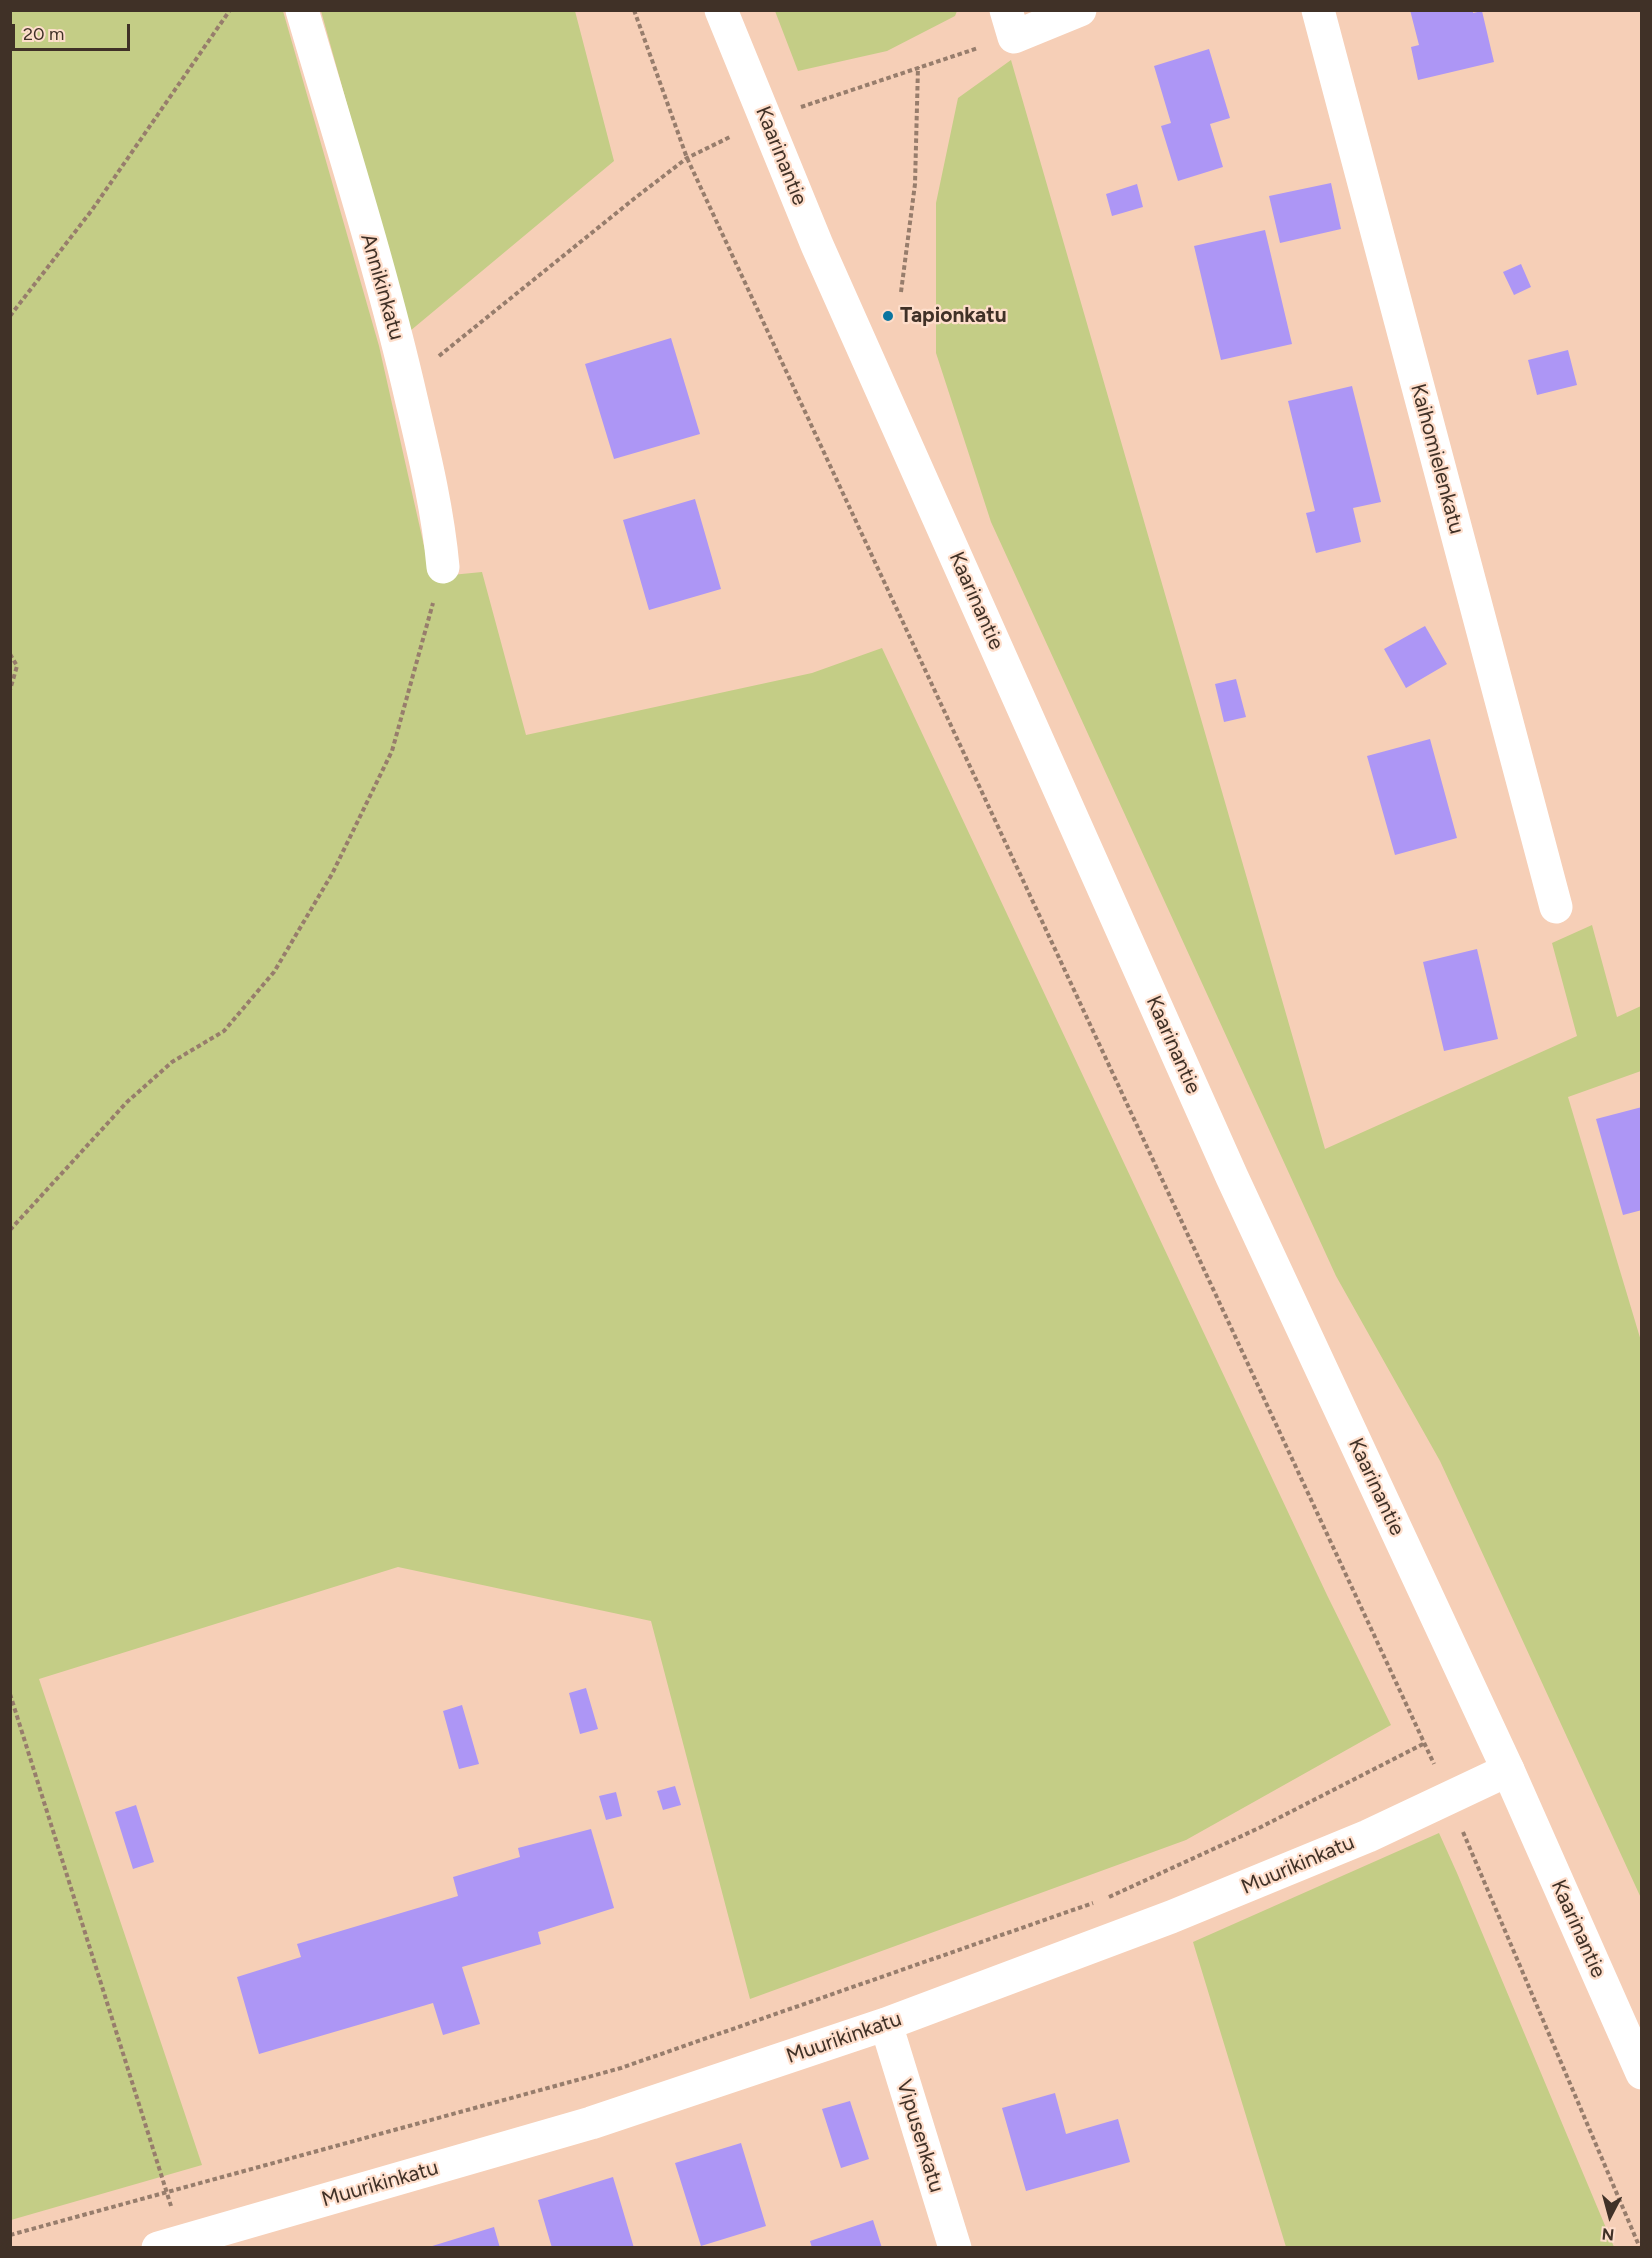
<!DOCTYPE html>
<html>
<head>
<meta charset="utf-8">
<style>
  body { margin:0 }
  #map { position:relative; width:1652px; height:2258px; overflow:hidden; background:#f6cfb7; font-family:Figtree,sans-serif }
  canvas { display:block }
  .frame { position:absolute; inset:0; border:12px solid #403127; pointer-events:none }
  .north { position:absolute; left:1580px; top:2186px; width:60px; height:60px; -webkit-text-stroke:4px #fedecb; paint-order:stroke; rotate:186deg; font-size:16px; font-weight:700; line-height:24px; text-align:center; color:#403127 }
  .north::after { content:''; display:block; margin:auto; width:21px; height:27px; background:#403127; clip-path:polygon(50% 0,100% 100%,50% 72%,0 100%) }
  .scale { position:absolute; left:12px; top:24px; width:118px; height:27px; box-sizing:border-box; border:3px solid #403127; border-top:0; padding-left:8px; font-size:18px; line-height:21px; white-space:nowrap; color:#403127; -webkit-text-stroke:4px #fedecb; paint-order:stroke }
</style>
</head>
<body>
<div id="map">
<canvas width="1652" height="2258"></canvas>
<div class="frame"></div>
<div class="north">N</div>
<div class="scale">20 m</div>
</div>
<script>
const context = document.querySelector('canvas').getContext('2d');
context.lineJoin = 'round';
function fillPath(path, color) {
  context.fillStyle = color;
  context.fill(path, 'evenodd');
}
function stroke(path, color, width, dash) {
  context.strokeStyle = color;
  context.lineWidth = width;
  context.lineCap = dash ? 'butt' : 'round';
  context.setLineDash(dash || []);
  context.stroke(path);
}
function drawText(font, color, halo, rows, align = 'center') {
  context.font = font + ' Figtree,sans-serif';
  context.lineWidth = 4.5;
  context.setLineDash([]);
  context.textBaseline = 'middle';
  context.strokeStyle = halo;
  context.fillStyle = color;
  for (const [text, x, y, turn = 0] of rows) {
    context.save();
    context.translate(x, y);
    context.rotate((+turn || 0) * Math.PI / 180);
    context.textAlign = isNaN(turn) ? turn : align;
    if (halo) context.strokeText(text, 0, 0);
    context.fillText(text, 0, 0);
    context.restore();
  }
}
fillPath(new Path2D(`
  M11,11H283L379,346L431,577L482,572L526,735L812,673L882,648L1327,1595L1391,1725L1186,1840L750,1999L651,1621L398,1567L39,1679L202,2165L11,2220Z
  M321,11H575L614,161L410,331Z
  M775,11V10L957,11L955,16L887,51L798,71Z
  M1011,60L1325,1149L1577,1036L1552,943L1592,925L1617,1017L1641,1006V1071L1568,1097L1641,1341V1898L1440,1461L1336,1276L991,522L936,353V203L958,98Z
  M1439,1833L1457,1873L1614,2247H1286L1193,1942Z`), '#c4cd86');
fillPath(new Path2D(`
  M1410,10H1473V13L1482,11L1494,62L1418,80L1411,47L1419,45Z
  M1209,49L1230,118L1210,124L1223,167L1178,181L1161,126L1171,123L1154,66Z
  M1331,183L1341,229L1280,243L1269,196Z
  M1137,184L1143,207L1112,216L1106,194Z
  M1265,230L1292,344L1221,360L1194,246Z
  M1521,264L1531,287L1514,295L1503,272Z
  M671,338L700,434L614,459L585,364Z
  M1568,350L1577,385L1537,395L1528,360Z
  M1352,386L1381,502L1353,508L1361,542L1316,553L1306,513L1315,511L1288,401Z
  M695,499L721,589L649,610L623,520Z
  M1425,626L1447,664L1406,688L1384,649Z
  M1236,679L1246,717L1224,722L1215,684Z
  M1430,739L1457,838L1395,855L1367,756Z
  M1477,949L1498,1039L1444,1051L1423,962Z
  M1642,1107V1210L1623,1215L1596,1119Z
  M586,1688L598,1729L580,1734L569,1693Z
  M462,1705L479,1764L459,1769L443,1711Z
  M675,1786L681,1805L663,1810L657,1791Z
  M616,1792L622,1816L606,1820L599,1796Z
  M136,1805L154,1862L133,1869L115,1812Z
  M591,1829L614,1908L538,1932L541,1944L462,1967L480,2024L443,2035L433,2003L259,2054L237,1977L301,1957L297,1944L458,1896L453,1877L520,1857L518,1848Z
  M1055,2093L1066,2134L1118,2119L1130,2162L1026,2191L1002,2108Z
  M850,2101L869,2159L841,2168L822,2109Z
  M741,2143L766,2226L701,2246L675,2163Z
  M613,2177L634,2248H552L538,2200Z
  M873,2220L882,2248H812L810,2241Z
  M494,2227L500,2248H429V2247Z`), '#ad96f5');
stroke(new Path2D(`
  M634,10L687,158L1434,1764
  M801,107L978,48
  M901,292L915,184L918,67
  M10,316L92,210L230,10
  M439,356L635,198L687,158L730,137
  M10,654L17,666L10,690
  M10,1230L127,1102L172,1062L224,1031L274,972L332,874L392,751L433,603
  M10,1694L171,2206
  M1463,1832L1640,2248
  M1109,1897L1259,1828L1425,1743
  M10,2235L621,2068L1093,1903`), '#977d6c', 4, [4.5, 3]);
stroke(new Path2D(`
  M302,10C340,140 382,270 412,402C425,457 438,511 443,567
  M1006,10L1014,37L1080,10
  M1318,10L1556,907
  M886,2024L955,2248
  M158,2248L591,2123L886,2024L1171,1917L1368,1836L1508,1770`), '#fff', 33);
stroke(new Path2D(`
  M721,10L817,245L1232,1177L1508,1770L1642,2073`), '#fff', 33);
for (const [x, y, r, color] of [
  [888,316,6,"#0b75a0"]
]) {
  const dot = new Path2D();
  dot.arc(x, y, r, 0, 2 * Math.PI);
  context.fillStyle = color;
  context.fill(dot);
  stroke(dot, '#fedecb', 2);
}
drawText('21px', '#403127', '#fedecb', [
  ["Kaarinantie",781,156,68],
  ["Annikinkatu",382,287,74],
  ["Kaihomielenkatu",1437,459,75],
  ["Kaarinantie",976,601,66],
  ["Kaarinantie",1173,1045,66],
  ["Kaarinantie",1376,1487,65],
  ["Muurikinkatu",1298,1865,-23],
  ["Kaarinantie",1578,1929,66],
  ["Muurikinkatu",844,2038,-19],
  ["Vipusenkatu",920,2136,73],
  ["Muurikinkatu",380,2184,-16]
]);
drawText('bold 21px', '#403127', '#fedecb', [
  ["Tapionkatu",900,316]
], 'left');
</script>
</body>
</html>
